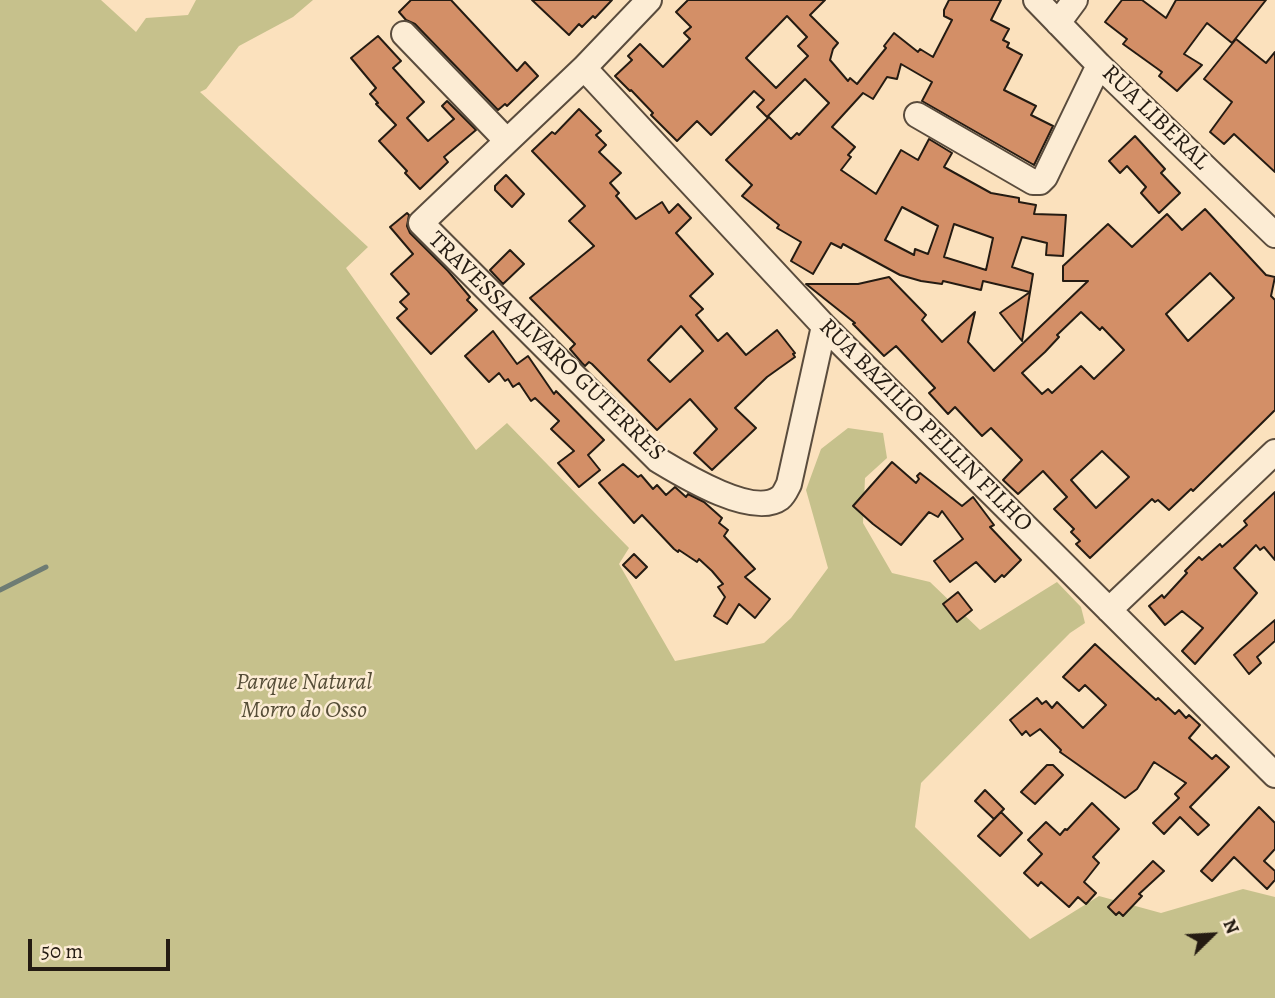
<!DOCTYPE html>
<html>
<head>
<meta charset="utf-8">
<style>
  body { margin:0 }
  #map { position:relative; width:1275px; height:998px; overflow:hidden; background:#fbe1bd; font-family:Alegreya,serif }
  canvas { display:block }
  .north { position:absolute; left:1177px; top:900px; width:70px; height:70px; -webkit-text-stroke:5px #fcecd4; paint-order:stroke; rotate:66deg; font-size:19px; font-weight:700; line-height:28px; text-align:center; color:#241b12 }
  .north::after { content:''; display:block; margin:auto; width:24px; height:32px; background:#241b12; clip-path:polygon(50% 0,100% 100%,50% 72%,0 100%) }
  .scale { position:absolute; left:28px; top:939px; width:142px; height:32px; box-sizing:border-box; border:4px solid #241b12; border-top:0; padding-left:9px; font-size:21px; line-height:24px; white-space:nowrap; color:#241b12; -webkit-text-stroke:5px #fcecd4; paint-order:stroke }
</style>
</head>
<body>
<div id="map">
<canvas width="1275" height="998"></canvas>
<div class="north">N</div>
<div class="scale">50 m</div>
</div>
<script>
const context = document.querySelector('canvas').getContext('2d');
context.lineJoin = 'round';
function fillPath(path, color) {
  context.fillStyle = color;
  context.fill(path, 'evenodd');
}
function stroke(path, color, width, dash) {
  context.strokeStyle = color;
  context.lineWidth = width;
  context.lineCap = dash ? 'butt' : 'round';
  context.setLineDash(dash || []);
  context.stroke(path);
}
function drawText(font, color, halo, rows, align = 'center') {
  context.font = font + ' Alegreya,serif';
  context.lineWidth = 5;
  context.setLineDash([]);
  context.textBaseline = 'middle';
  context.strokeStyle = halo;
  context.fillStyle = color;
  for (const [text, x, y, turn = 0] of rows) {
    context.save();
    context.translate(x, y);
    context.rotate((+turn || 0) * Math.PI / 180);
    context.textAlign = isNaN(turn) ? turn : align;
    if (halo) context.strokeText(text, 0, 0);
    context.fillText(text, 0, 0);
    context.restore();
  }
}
fillPath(new Path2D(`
  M0,0H101L136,32L146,18L188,15L196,0H313L293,17L239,46L206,89L200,92L368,247L346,268L476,450L507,423L629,548L619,564L675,661L764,643L791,618L828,568L806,490L821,449L848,428L883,433L887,458L865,478L863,523L892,573L930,582L980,630L1057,582L1081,607L1085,623L1070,633L921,783L915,827L1030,939L1099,896L1161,913L1243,889L1275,897V998H0Z`), '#c6c18c');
stroke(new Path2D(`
  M0,590L46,567`), '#6e7c74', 5);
const building = new Path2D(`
  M411,0H451L517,71L525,62L538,76L507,106L505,104L498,110L415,24L406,20L399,12Z
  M532,0H612L595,18L593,16L582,27L579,24L569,35Z
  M688,0H825L810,15L838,43L833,49L830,60L848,81L850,78L857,84L886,48L884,46L894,33L918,52L920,49L933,57L952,20L944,16V10L949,0H1001L991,20L1009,29L1003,40L1009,43L1007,47L1022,55L1004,90L1036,106L1031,115L1053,126L1034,165L922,101L932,82L901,64L897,79L887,77L873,99L863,93L832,127L855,147L848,155L851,157L841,170L876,194L901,150L918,160L929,139L952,153L944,167L991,193L1019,198V202L1036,205L1034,214L1066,215L1063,256L1046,255L1047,243L1022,237L1012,267L1033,274L1022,341L1000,313L1030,292L983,281L981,290L943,281L942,284L921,281L900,275L843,244L841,248L831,243L813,274L791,261L801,242L777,228L779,225L742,196L752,185L726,160L769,117L791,139L797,133L799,135L829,103L805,79L767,117L757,107L764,100L754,91L711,135L697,121L677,141L651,115L653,113L631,90L630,91L615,76L632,60L628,56L640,44L663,67L690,39L684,33L691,27L676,12ZM787,16L807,37L798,46L808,56L776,88L746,58ZM902,207L938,226L928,254L915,249L914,255L885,240ZM954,224L993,238L986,270L944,257Z
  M1122,0H1142L1166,18L1176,0H1266L1232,43L1207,23L1184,54L1202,65L1177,91L1159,76L1162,72L1123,44L1127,39L1105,22Z
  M378,36L401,61L393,68L424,102L407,118L428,141L454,119L442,106L447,101L476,130L444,157L448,162L420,189L405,173L407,171L379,141L396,125L376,104L378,103L370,94L376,88L351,58Z
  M1236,39L1266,63L1275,52V172L1234,134L1224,144L1210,132L1232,102L1204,79Z
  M579,109L601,131L596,135L606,145L599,152L621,173L610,183L619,193L616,196L636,219L662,202L669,213L678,204L691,218L676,233L713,274L690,296L703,309L696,315L718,341L727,333L746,355L777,330L795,353L793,354L795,357L767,377L735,408L756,428L712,470L694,453L717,429L690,399L657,430L592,364L589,362L585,366L582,363L570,349L575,344L530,298L594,246L569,221L585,206L532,151L552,132L555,134ZM681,326L703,351L670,382L648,360Z
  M1135,136L1165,169L1161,173L1180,193L1159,213L1141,193L1146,187L1127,166L1120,173L1109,161Z
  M506,175L524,194L512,207L495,190V186Z
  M1205,209L1266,275L1275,277L1271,296L1275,300V410L1193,491L1191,489L1169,510L1158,500L1155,502L1152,499L1090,558L1076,544L1080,541L1071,532L1074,529L1054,509L1067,497L1043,471L1018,494L1003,480L1022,460L991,428L982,436L955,407L948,414L929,393L935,388L896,346L884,356L853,324L855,323L806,284H858L889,277L926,315L922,320L942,342L975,312L968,342L994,371L1088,281H1063V266L1108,224L1132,247L1167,214L1182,230ZM1210,273L1234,298L1188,341L1166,314ZM1081,312L1100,330L1102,327L1124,350L1094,379L1081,366L1052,393L1048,389L1042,394L1022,373L1045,352L1059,337L1057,335ZM1102,451L1129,477L1096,508L1071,480Z
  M407,213L409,215L407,226L410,233L448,271L470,297L467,300L477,310L431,354L397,318L407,309L400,302L409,294L391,274L413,254L390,227Z
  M510,250L524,264L503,284L490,270Z
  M493,331L517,364L528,356L554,394L556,391L604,440L588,455L600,470L579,487L558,463L574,451L551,429L559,421L535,398L531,401L519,383L513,387L508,379L505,381L499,373L489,382L465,356Z
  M892,462L916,483L919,479L917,476L920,473L962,506L973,497L994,525L990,527L1021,560L1004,577L1002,575L995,582L976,562L950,582L934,561L963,539L942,511L938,517L929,512L901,545L873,524L853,506Z
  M623,464L638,477L641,475L653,489L657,485L666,495L675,487L686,497L688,494L704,502L722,518L719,523L728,530L724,536L755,569L745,577L770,599L755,618L739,604L727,624L714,616L725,597L718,587L723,584L712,571L699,559L697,562L679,550L678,552L674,549L642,515L634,523L599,483Z
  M1275,492V560L1264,547L1260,550L1256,545L1234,568L1257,593L1195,664L1182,651L1203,628L1182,611L1165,625L1149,606L1162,595L1164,598L1187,573L1185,571L1199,557L1202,560L1220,544L1222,547L1247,525L1244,521Z
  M634,554L647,567L636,578L623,565Z
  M958,592L972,610L957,622L943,604Z
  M1275,620V641L1257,657L1261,663L1249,674L1234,655Z
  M1095,644L1156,700L1158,698L1175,714L1179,710L1186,718L1189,715L1200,725L1189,738L1212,759L1216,755L1229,767L1190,807L1209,825L1198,835L1180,817L1164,834L1153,823L1179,798L1175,794L1186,783L1154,762L1137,789L1125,798L1060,752L1061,750L1040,729L1030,736L1026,731L1022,735L1010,720L1037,698L1042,704L1046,701L1052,708L1057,702L1083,728L1106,705L1085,685L1079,691L1063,677Z
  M1047,765H1053L1063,775L1035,804L1021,792Z
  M985,790L1004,809L994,819L975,801Z
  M1092,803L1119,829L1093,857L1099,863L1084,882L1096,893L1086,904L1078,897L1069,907L1041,882L1038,886L1024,873L1042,854L1028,840L1046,822L1060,835L1065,829L1067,830Z
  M1259,807L1275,823V849L1264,861L1275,871V880L1267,889L1234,857L1212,881L1201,871Z
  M1001,812L1022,833L1000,856L978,836Z
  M1153,861L1164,871L1139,894L1142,896L1123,916L1119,912L1116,915L1108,907Z`);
fillPath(building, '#d38f67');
stroke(building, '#241b12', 2);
const minor = new Path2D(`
  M649,0L584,68L421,223L658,460C683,475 753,518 780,498C784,495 787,488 789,484L824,326
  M1036,0L1099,65L1275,235
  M1058,23L1075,0
  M404,34L507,141
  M584,68L824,326L1275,775
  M917,115L1033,182H1040L1045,177L1099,65
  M1109,610L1275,452`);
stroke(minor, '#5a4c3d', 28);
stroke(minor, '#fcecd4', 24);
drawText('24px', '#241b12', '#fcecd4', [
  ["RUA LIBERAL",1155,118,44],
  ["TRAVESSA ALVARO GUTERRES",546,347,44],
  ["RUA BAZILIO PELLIN FILHO",925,426,45]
]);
drawText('italic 24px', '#554d37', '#fcecd4', [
  ["Parque Natural",304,683],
  ["Morro do Osso",304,711]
]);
</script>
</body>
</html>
